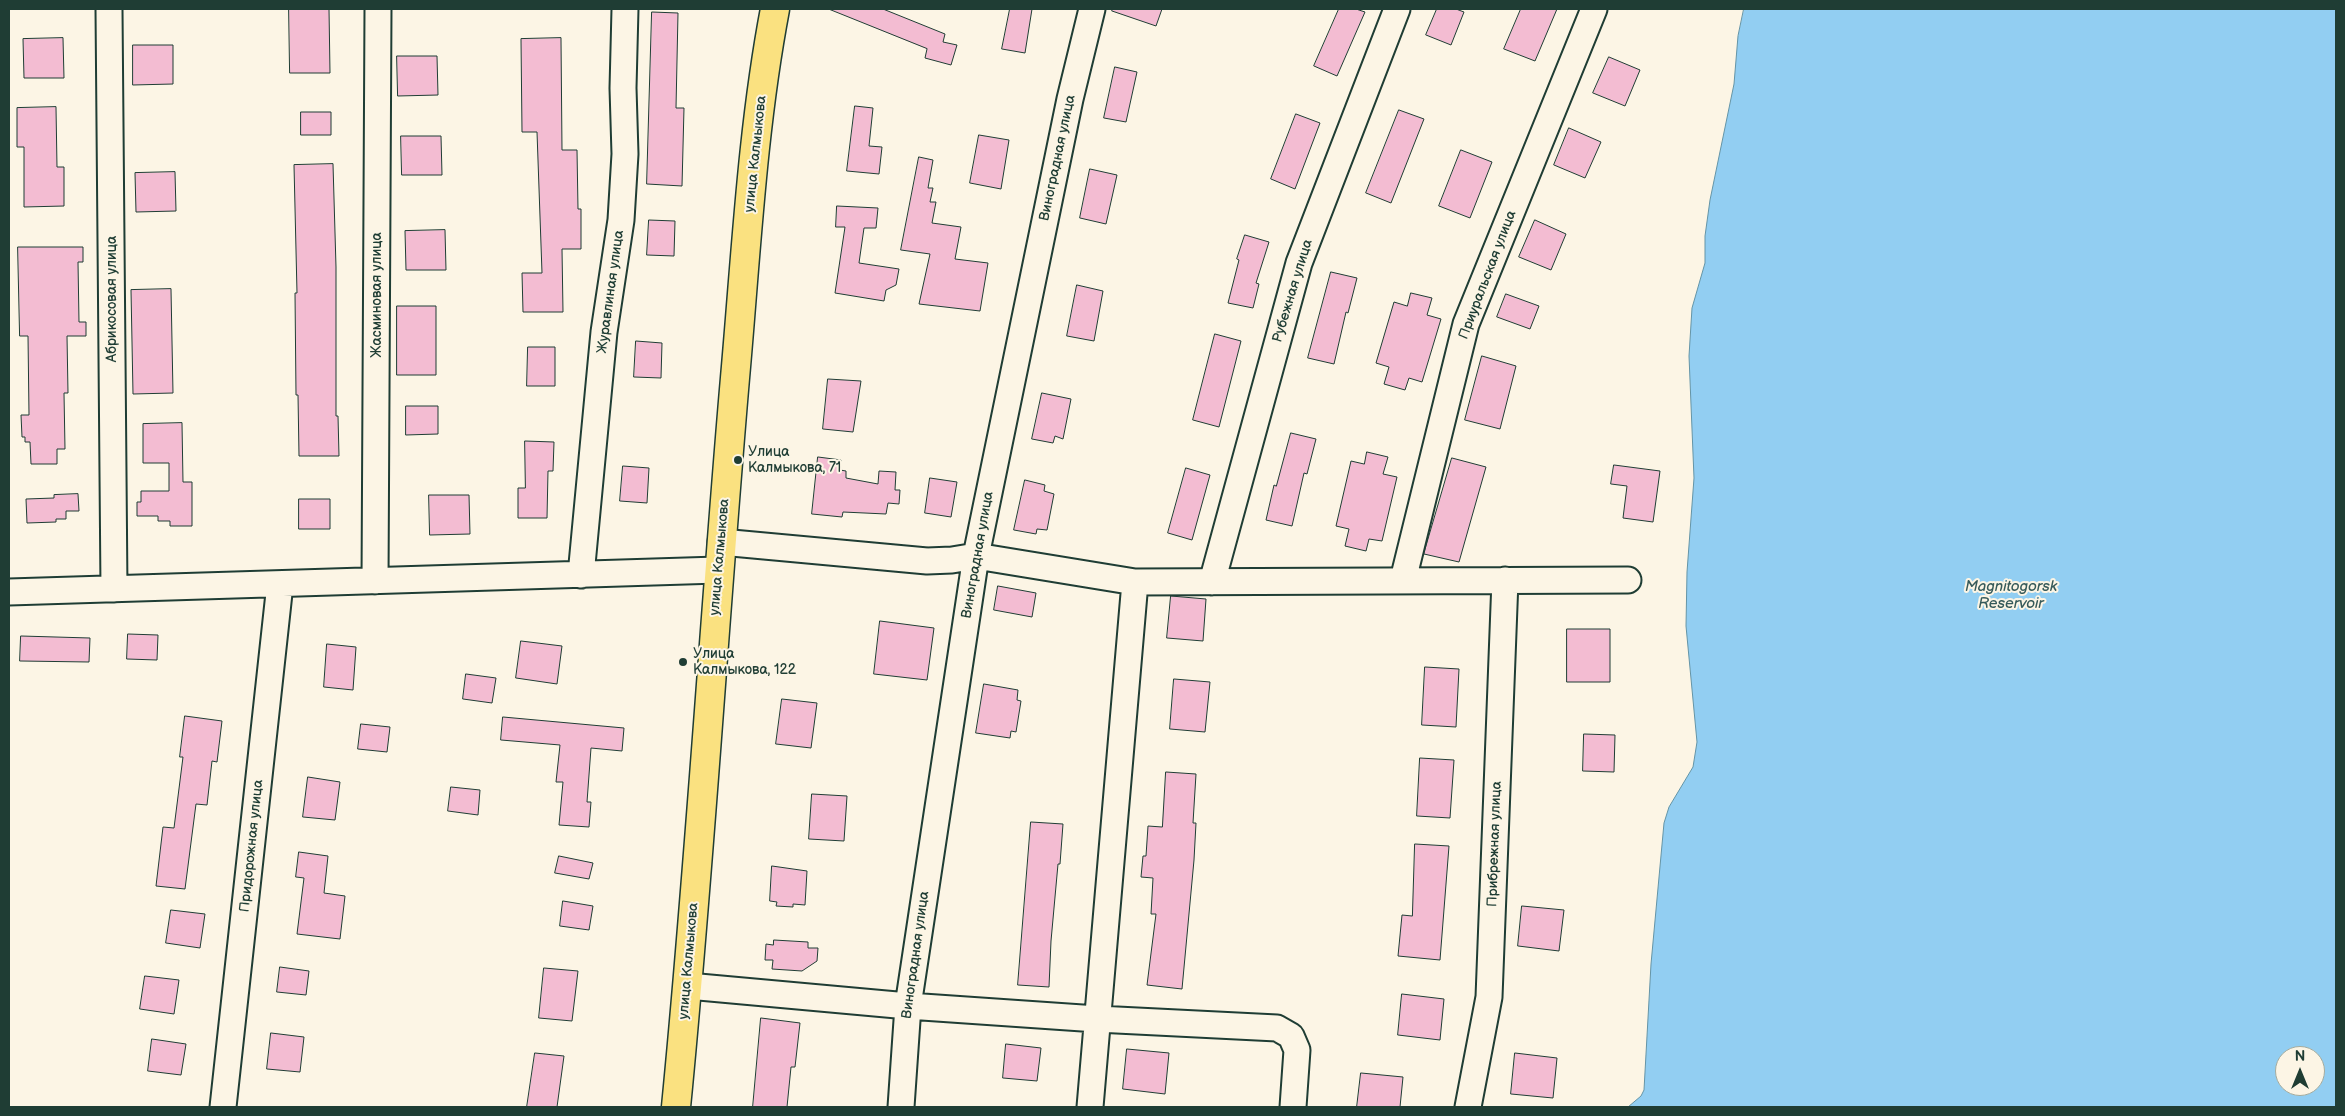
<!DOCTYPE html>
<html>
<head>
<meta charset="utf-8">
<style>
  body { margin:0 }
  #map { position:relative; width:2345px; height:1116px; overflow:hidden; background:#fcf5e5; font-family:"Balsamiq Sans",sans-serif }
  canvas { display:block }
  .frame { position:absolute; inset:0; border:10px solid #1f3d34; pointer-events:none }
  .north { position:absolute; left:2275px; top:1046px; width:50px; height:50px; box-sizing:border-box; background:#fcf5e5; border:1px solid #a4ab9e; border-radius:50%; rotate:0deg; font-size:14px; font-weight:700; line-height:20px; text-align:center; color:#1f3d34 }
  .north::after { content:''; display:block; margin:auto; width:18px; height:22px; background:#1f3d34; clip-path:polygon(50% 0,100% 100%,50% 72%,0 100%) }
</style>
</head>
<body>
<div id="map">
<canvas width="2345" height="1116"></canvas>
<div class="frame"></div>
<div class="north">N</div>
</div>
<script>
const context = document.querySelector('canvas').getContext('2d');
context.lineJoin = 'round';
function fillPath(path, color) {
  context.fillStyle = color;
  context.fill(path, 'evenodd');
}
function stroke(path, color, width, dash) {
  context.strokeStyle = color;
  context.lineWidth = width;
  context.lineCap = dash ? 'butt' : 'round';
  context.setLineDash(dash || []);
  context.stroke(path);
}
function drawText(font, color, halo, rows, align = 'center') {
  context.font = font + ' "Balsamiq Sans",sans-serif';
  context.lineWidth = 4;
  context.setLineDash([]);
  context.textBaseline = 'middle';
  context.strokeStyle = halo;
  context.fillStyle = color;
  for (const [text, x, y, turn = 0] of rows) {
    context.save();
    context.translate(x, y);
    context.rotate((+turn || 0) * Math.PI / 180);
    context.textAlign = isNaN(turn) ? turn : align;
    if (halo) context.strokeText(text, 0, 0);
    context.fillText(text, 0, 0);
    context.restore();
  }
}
const water = new Path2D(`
  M1744,9H2336V1107H1628L1641,1096L1644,1090L1651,964L1664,823L1669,807L1693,767L1697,742L1686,626L1687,572L1694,478L1689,356L1692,308L1705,263V236L1710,200L1734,84L1738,36ZM2285,1056H2315V1086H2285Z`);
fillPath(water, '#92cef2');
stroke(water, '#6494a6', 1);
const building = new Path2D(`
  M289,9H329L330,73H290Z
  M829,9H883L945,34L943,42L957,45L951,65L925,58L927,49Z
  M1010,9H1032L1025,53L1002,49Z
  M1113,9H1162L1156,26L1112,11Z
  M1339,9H1356L1365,12L1337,76L1314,66Z
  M1437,9H1456L1464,12L1451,45L1426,35Z
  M1521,9H1557L1535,61L1504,49Z
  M652,12L678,13L676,108H684L682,186L647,184Z
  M63,38L64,78H24L23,39Z
  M561,38L562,150H577L578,209H581V249H562L563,312H523L522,273H542L537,132H522L521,39Z
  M133,45H173V84L133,85Z
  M397,56H437L438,95L398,96Z
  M1609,57L1640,70L1625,106L1593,93Z
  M1115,67L1137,72L1126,122L1104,118Z
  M855,106L873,108L869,146L882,147L879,174L847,171Z
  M56,107L57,167H64V206L24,207V147H17V108Z
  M1399,110L1424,119L1391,203L1366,193Z
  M301,112H331V135H301Z
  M1296,114L1320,123L1295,189L1271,179Z
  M1569,128L1601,142L1585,178L1554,165Z
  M979,135L1009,140L1001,189L970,183Z
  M401,136H441L442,175H402Z
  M1461,150L1492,162L1470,218L1439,206Z
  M919,157L933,160L928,188H933L930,202H936L932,223L961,227L955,259L988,263L980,311L919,304L930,254L901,250Z
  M333,164L336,267V416H338L339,456H299L298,395H296L295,293H297L294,165Z
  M1090,169L1117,175L1106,224L1080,218Z
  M175,172L176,211L136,212L135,173Z
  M837,206L878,208L876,228H864L859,263L899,269L896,285L886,290L884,301L835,293L845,227H836Z
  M649,220L675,221L674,256L647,255Z
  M1535,220L1566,234L1551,270L1519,257Z
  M445,230L446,270H406L405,231Z
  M1245,235L1269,242L1256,283L1259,284L1253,308L1228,303L1239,260L1237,259Z
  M18,247H83V262H78L79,322H86V336H67L68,393H64L65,449H57V464H31L30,442H25V437H22L21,415H29L28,336H20Z
  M1331,272L1357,278L1348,313L1346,312L1334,364L1308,358Z
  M1077,285L1103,291L1094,341L1067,336Z
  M171,289L173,393L133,394L131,290Z
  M1411,293L1432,298L1427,315L1441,319L1422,382L1409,378L1405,390L1384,384L1389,367L1376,363L1394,302L1407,306Z
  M1506,294L1539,306L1530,329L1497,317Z
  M397,306H436V375H397Z
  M1215,334L1241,341L1219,427L1193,420Z
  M636,341L662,343L661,378L634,377Z
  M528,347H555V386H527Z
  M1482,356L1516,366L1500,429L1465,420Z
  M828,379L861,381L853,432L823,429Z
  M1042,393L1071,399L1063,439L1055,436L1053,443L1032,439Z
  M406,406H438V434L406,435Z
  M182,423L183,482H192V526H170V521H158V516H137V502H141V491H169V463H143V424Z
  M1291,433L1316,439L1307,474L1304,473L1292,526L1266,520L1274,485L1276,486Z
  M525,441L554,442L553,471H548L547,518H518V488H525Z
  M1367,452L1388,457L1383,474L1397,477L1382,541L1369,539L1366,551L1345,546L1349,529L1336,526L1351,461L1364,464Z
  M818,457L841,460L840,470L846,471V478L878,484L879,471L896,472L895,490H900L899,504L888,503L886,514L843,512L842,517L812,514Z
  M1452,458L1486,467L1459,562L1424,554Z
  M1614,465L1660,471L1653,522L1623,518L1627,486L1611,484Z
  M623,466L649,468L647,503L620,501Z
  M1186,468L1210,475L1192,540L1168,533Z
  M930,478L957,482L951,517L925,513Z
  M1025,480L1045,485L1044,491L1054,494L1047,530L1037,529L1036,534L1014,530Z
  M78,494L79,511H66V519H56V522L27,523L26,499L54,498V495Z
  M429,495H469L470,534L430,535Z
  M299,499H330V529H299Z
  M998,586L1036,593L1032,617L994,610Z
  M1171,596L1206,599L1203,641L1167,638Z
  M880,621L934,628L927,680L874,674Z
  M1567,629H1610V682H1567Z
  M128,634L158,635L157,660L127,659Z
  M21,636L90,638L89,662L20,661Z
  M521,641L562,646L557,684L516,678Z
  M327,644L356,647L353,690L324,687Z
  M1425,667L1459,669L1456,727L1422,725Z
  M466,674L496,678L492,703L463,699Z
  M1174,679L1210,682L1205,732L1170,729Z
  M984,684L1018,690L1017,700L1021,701L1016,732L1011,731L1010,738L976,733Z
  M782,699L817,703L811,748L776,744Z
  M185,716L222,721L217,762L212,761L207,805L196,804L185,889L156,886L163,827L174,828L183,757H180Z
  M503,717L624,728L622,751L591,748L587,802H591L589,827L559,825L563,782H556L560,745L501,740Z
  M361,724L390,727L387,752L358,749Z
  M1584,734L1615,735L1614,772L1583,771Z
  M1420,758L1454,760L1450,818L1417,816Z
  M1166,772L1196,774L1193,823H1196L1194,860L1182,989L1147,985L1156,914H1151L1153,878L1141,877L1143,856H1146L1148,826L1162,827Z
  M308,777L340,782L335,820L303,817Z
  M451,787L480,790L478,815L448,811Z
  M812,794L847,796L844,841L809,839Z
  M1031,822L1063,824L1060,864H1058L1051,941L1049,987L1018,985Z
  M1415,844L1449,846L1440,960L1398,956L1402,915L1412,916Z
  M299,852L328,856L324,893L345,896L340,939L297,934L304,878L296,877Z
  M559,856L593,863L589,879L555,873Z
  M772,866L807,871L805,905L793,904V907L776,906L777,902L770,901Z
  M563,901L593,906L589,930L560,926Z
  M1522,906L1564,910L1559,951L1518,946Z
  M171,910L205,914L200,948L166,943Z
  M774,940L808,942V948H818L817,961L802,971L772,969L773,960H765L766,944L773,945Z
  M280,967L309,971L306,995L277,992Z
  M544,968L578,971L572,1021L539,1018Z
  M145,976L179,980L174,1014L140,1009Z
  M1402,994L1444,999L1440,1040L1398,1035Z
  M761,1018L800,1023L795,1067H791L787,1107H753Z
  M271,1033L304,1037L300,1072L267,1069Z
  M152,1039L186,1044L181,1075L148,1071Z
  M1006,1044L1041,1048L1037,1081L1003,1078Z
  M1127,1049L1169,1053L1165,1094L1123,1089Z
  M535,1053L564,1056L557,1107H527Z
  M1515,1053L1557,1058L1553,1098L1511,1094Z
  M1361,1073L1403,1077L1400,1107H1357Z`);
fillPath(building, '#f3bcd2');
stroke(building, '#1f3d34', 1);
const minor = new Path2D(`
  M109,9L114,589
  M721,542L927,561L952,560L976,556L1135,582L1628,580
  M581,575L604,332L621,220L625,154L623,88L625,9
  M1403,580L1466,324L1594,9
  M375,581L378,9
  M1212,582L1299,263L1397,9
  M9,592L718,570
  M688,986L908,1006L1097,1019L1277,1028L1291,1036L1297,1050L1293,1107
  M223,1107L280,584
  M901,1107L908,1006L976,556L1070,99L1092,9
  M1090,1107L1135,582
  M1468,1107L1489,997L1505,580`);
const major = new Path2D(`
  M676,1107C700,865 714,621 735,378C746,255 752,130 775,9`);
stroke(minor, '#1f3d34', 29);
stroke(major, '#1f3d34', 31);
stroke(minor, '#fcf5e5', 25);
stroke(major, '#fae180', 28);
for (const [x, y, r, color] of [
  [738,460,5,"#1f3d34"],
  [683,662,5,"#1f3d34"]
]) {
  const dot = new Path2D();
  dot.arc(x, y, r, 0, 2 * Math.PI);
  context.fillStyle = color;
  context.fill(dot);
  stroke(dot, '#fcf5e5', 2);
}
drawText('14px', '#1f3d34', '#fcf5e5', [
  ["улица Калмыкова",756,154,-84],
  ["Виноградная улица",1058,158,-78],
  ["Приуральская улица",1488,275,-69],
  ["Рубежная улица",1293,291,-73],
  ["Журавлиная улица",611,292,-82],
  ["Жасминовая улица",377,295,-90],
  ["Абрикосовая улица",112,299,-90],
  ["Виноградная улица",978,555,-80],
  ["улица Калмыкова",720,557,-85],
  ["Прибрежная улица",1495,844,-88],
  ["Придорожная улица",252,846,-84],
  ["Виноградная улица",916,955,-82],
  ["улица Калмыкова",689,961,-85]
]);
drawText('14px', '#1f3d34', '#fcf5e5', [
  ["Улица",748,452],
  ["Калмыкова, 71",748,468],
  ["Улица",693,654],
  ["Калмыкова, 122",693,670]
], 'left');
drawText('italic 15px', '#365a5a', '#fcf5e5', [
  ["Magnitogorsk",2011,587],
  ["Reservoir",2011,604]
]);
</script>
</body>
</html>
